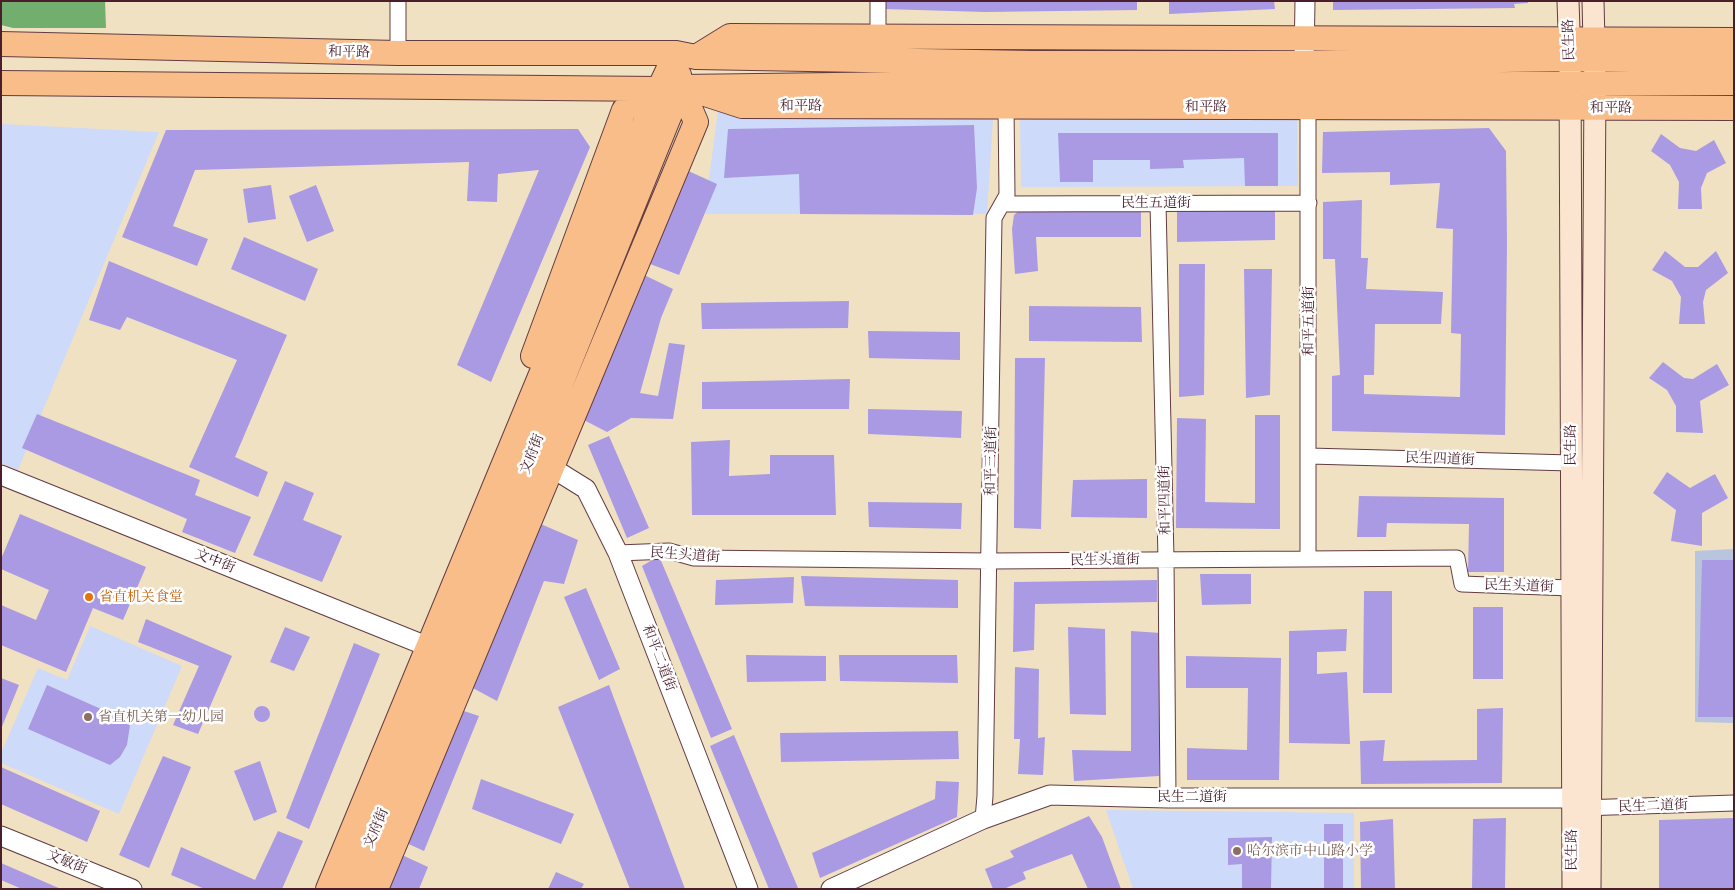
<!DOCTYPE html>
<html>
<head>
<meta charset="utf-8">
<style>
  body { margin:0 }
  #map { position:relative; width:1735px; height:890px; overflow:hidden; background:#f0e1c3; font-family:"Libre Caslon Text",serif }
  canvas { display:block }
  .frame { position:absolute; inset:0; border:2px solid #4a1f2b; pointer-events:none }
</style>
</head>
<body>
<div id="map">
<canvas width="1735" height="890"></canvas>
<div class="frame"></div>
</div>
<script>
const context = document.querySelector('canvas').getContext('2d');
context.lineJoin = 'round';
function fillPath(path, color) {
  context.fillStyle = color;
  context.fill(path, 'evenodd');
}
function stroke(path, color, width, dash) {
  context.strokeStyle = color;
  context.lineWidth = width;
  context.lineCap = dash ? 'butt' : 'round';
  context.setLineDash(dash || []);
  context.stroke(path);
}
function drawText(font, color, halo, rows, align = 'center') {
  context.font = font + ' "Libre Caslon Text","Noto Serif SC",serif';
  context.lineWidth = 5;
  context.setLineDash([]);
  context.textBaseline = 'middle';
  context.strokeStyle = halo;
  context.fillStyle = color;
  for (const [text, x, y, turn = 0] of rows) {
    context.save();
    context.translate(x, y);
    context.rotate((+turn || 0) * Math.PI / 180);
    context.textAlign = isNaN(turn) ? turn : align;
    if (halo) context.strokeText(text, 0, 0);
    context.fillText(text, 0, 0);
    context.restore();
  }
}
fillPath(new Path2D(`
  M718,112L993,119L987,214H704Z
  M1020,114H1297L1298,186L1021,187Z
  M1,124L159,132L18,470L1,463Z
  M90,626L182,666L119,814L1,763V753L38,668L67,680Z
  M1106,810L1354,813V889H1133Z`), '#cedafa');
fillPath(new Path2D(`
  M1734,549V723L1695,722V551Z`), '#b9c4de');
fillPath(new Path2D(`
  M1,1H105L106,28H13L1,25Z`), '#72ae6e');
fillPath(new Path2D(`
  M883,1H1137V10L985,12L883,9Z
  M1169,1H1274L1275,9L1169,14Z
  M1333,1H1528V3L1514,4L1515,8L1333,10Z
  M974,125L977,188L973,215L800,214L799,174L724,178L728,129Z
  M1489,128L1506,151L1507,243L1505,435L1332,431V376L1340,375L1335,259H1323V202L1362,200L1361,258H1368L1366,289L1443,292L1441,324H1375L1374,375H1364V394L1460,397L1461,334L1451,333L1453,229L1436,228L1440,183L1390,185V172L1322,173L1323,132Z
  M578,129L590,147L491,382L457,365L539,170L498,174L497,202L467,201L469,162L195,170L173,226L208,239L197,266L122,237L166,130Z
  M1058,133H1278V186H1245L1244,158L1183,160L1184,168L1150,169V160H1093V182H1060Z
  M1661,134L1680,148L1696,151L1714,140L1726,163L1707,173L1701,188L1702,209H1678L1679,182L1670,165L1651,151Z
  M684,169L717,184L679,275L645,262Z
  M271,185L276,219L248,223L243,189Z
  M316,185L334,231L307,242L289,196Z
  M1141,209V237H1036L1038,271L1015,274L1012,229L1014,215L1020,210Z
  M1275,209V240L1177,242V210Z
  M244,237L318,269L305,301L231,269Z
  M1665,251L1685,267H1698L1716,251L1728,273L1706,290L1703,302L1705,324H1679L1681,297L1672,281L1652,270Z
  M109,261L287,335L235,457L268,472L258,497L189,467L237,360L127,317L120,330L89,320Z
  M1179,264H1205L1204,395L1179,397Z
  M1244,269H1272L1270,395L1246,398Z
  M636,271L673,289L661,318L640,393L658,396L669,343L685,345L673,419L631,418L607,432L582,419Z
  M849,301L848,328L702,329L701,303Z
  M1029,306L1141,307L1142,342L1029,341Z
  M868,331L960,332V360L869,358Z
  M1015,358H1045L1041,529L1014,528Z
  M1663,362L1684,378L1693,379L1717,364L1729,385L1700,401L1703,433L1676,432V406L1667,390L1649,378Z
  M850,379L849,409H702V382Z
  M868,409L962,411L961,438L868,434Z
  M37,414L200,480L195,495L251,517L235,553L182,532L187,519L22,448Z
  M1255,415H1280V529L1176,528L1177,418L1206,419L1205,502L1255,503Z
  M609,436L649,528L627,538L588,445Z
  M730,440L729,476L770,474V455H834L836,515H692L691,442Z
  M1667,472L1690,488L1715,474L1728,498L1702,513V546L1671,541L1676,510L1653,493Z
  M1147,479V518L1071,517L1073,480Z
  M285,481L314,493L303,520L342,536L322,582L253,555Z
  M1359,496L1504,498V572H1468L1469,524L1387,523L1386,537H1357Z
  M868,502L962,503L961,529L869,527Z
  M20,514L146,567L123,620L93,608L66,672L1,645V605L36,620L49,590L1,569V559Z
  M536,522L578,540L564,584L544,581L497,701L469,686Z
  M659,556L732,729L711,738L642,566Z
  M1702,560H1734V717H1698Z
  M1200,574H1251V604L1202,605Z
  M801,576L958,580V608L805,606Z
  M794,577L793,603L715,605L716,580Z
  M1157,580V602L1035,604L1034,650L1013,652L1014,582Z
  M586,588L620,669L599,680L564,597Z
  M1364,591H1392V693H1363Z
  M1473,607H1503V679H1473Z
  M146,619L232,656L198,734L173,725L199,666L138,642Z
  M285,627L310,637L294,671L270,662Z
  M1068,627L1105,629L1106,715L1070,714Z
  M1347,629L1346,651L1317,652V674L1347,672L1350,744L1289,743V631Z
  M1131,631L1161,633L1159,776L1074,781L1072,750L1131,751Z
  M354,643L380,654L309,829L286,818Z
  M746,655L826,656V681L747,682Z
  M839,655H957L958,683L840,681Z
  M1186,656L1281,658L1279,780H1187V748L1247,750L1248,688H1186Z
  M1015,667L1039,669L1038,738L1045,737L1043,775L1018,774L1020,739H1014Z
  M1,678L19,685L1,729Z
  M47,685L119,717L130,725L127,745L120,757L110,765L28,729Z
  M609,685L685,889H630L558,707Z
  M254 714a8 8 0 1 1 16 0a8 8 0 1 1-16 0Z
  M1503,708L1502,783L1361,784L1360,741L1385,740L1383,761L1477,760V709Z
  M458,709L479,716L424,851L402,841Z
  M958,731L959,759L781,762L780,733Z
  M734,735L798,888L797,889H769L710,746Z
  M163,756L191,767L149,868L119,855Z
  M260,761L277,812L254,821L234,771Z
  M1,767L100,811L87,842L1,804Z
  M481,779L574,814L561,844L472,809Z
  M936,781L959,782L957,817L820,878L812,853L935,799Z
  M1089,816L1102,837L1121,889H1088L1072,854L1023,872L1026,879L1004,889H993L985,869L1014,857L1010,851Z
  M1506,818L1505,889H1472L1473,819Z
  M1734,818V889H1659V820Z
  M1393,819L1395,889H1361L1360,822Z
  M1324,824H1343V889H1324Z
  M278,831L303,841L282,889H205L171,875L181,847L255,880Z
  M1272,837L1271,889H1242V864L1228,865V838Z
  M402,855L428,867L419,889H387Z
  M1,863L61,889H22L1,880Z
  M556,872L584,884L581,889H548Z`), '#a99ae3');
const minor = new Path2D(`
  M398,1V53
  M878,1V36
  M1308,99V558
  M1158,203L1166,559L1168,798
  M1003,204L1309,203
  M1309,456L1571,463
  M618,553L669,551L694,558L990,561L1457,558L1462,584L1571,588
  M1581,808L1734,803
  M983,819L985,796L994,218L1007,195L1006,107`);
const tertiary = new Path2D(`
  M1304,63L1305,1
  M541,461L586,489L618,553L748,889
  M1,475L429,647
  M1,836L132,889
  M831,889L983,819L1050,795L1168,798H1572`);
const secondary = new Path2D(`
  M1568,1L1570,59L1573,889
  M1590,889L1595,83L1593,1`);
const primary = new Path2D(`
  M1,44L398,53H676L696,57L1032,63H1304L1570,59L1734,61
  M696,57L730,36L1734,40
  M1,83L659,89L681,87L986,83L1308,85L1734,83
  M702,93L742,106L1734,108
  M533,356L624,110L658,90
  M328,889L659,89L676,53
  M351,889L532,455L681,87L679,75
  M376,889L696,122L681,87`);
stroke(minor, '#633c42', 17);
stroke(tertiary, '#633c42', 21);
stroke(secondary, '#633c42', 23);
stroke(primary, '#633c42', 26);
stroke(minor, '#fff', 15);
stroke(tertiary, '#fff', 19);
stroke(secondary, '#fce5d0', 21);
stroke(primary, '#f8bd89', 24);
for (const [x, y, r, color] of [
  [89,597,5,"#e8710a"],
  [88,717,5,"#8d6e63"],
  [1237,851,5,"#8d6e63"]
]) {
  const dot = new Path2D();
  dot.arc(x, y, r, 0, 2 * Math.PI);
  context.fillStyle = color;
  context.fill(dot);
  stroke(dot, '#fff', 2);
}
drawText('14px', '#4a1f2b', '#fff', [
  ["民生路",1569,40,-92],
  ["和平路",349,52,1],
  ["和平路",801,106],
  ["和平路",1206,107],
  ["和平路",1611,108],
  ["民生五道街",1156,203],
  ["和平五道街",1309,321,-90],
  ["民生路",1571,445,-90],
  ["文府街",532,454,-68],
  ["民生四道街",1440,459,2],
  ["和平三道街",991,461,-89],
  ["和平四道街",1165,500,-91],
  ["民生头道街",685,555,4],
  ["民生头道街",1105,560,-1],
  ["文中街",215,561,22],
  ["民生头道街",1519,586,2],
  ["和平二道街",659,658,69],
  ["民生二道街",1192,797],
  ["民生二道街",1653,806,-2],
  ["文府街",376,828,-67],
  ["民生路",1572,850,-90],
  ["文敏街",67,862,22]
]);
drawText('14px', '#c56008', '#fff', [
  ["省直机关食堂",99,597]
], 'left');
drawText('14px', '#785e54', '#fff', [
  ["省直机关第一幼儿园",98,717],
  ["哈尔滨市中山路小学",1247,851]
], 'left');
</script>
</body>
</html>
